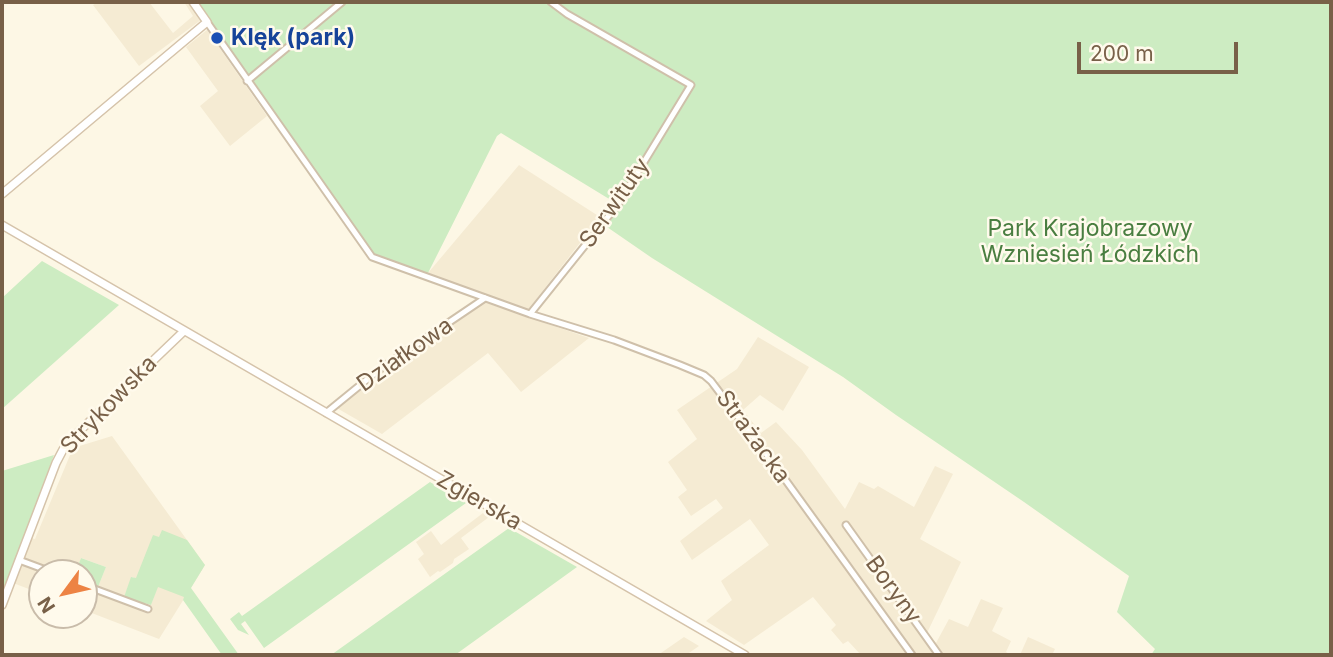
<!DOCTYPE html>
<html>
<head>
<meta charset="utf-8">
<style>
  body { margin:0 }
  #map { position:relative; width:1333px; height:657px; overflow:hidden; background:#fdf7e5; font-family:Inter,sans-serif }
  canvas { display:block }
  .frame { position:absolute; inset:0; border:4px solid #786048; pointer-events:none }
  .north { position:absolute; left:28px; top:559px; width:70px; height:70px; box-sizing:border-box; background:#fffaec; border:2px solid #c9bcaa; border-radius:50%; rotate:237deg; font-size:19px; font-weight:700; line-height:28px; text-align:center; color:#786048 }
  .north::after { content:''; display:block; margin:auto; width:24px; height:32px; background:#ed8344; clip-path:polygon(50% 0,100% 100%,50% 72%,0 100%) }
  .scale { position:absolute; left:1077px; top:42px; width:161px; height:32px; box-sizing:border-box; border:4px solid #786048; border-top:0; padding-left:9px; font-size:21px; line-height:24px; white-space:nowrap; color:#786048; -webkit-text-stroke:5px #fffaec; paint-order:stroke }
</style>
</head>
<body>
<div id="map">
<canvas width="1333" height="657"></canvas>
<div class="frame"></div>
<div class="north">N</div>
<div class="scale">200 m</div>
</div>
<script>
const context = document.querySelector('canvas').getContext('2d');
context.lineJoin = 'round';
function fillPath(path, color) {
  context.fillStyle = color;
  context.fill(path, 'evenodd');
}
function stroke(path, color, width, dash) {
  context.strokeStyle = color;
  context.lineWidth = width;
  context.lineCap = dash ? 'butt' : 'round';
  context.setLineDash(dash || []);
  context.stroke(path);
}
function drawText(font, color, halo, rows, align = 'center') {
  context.font = font + ' Inter,sans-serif';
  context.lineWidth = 5;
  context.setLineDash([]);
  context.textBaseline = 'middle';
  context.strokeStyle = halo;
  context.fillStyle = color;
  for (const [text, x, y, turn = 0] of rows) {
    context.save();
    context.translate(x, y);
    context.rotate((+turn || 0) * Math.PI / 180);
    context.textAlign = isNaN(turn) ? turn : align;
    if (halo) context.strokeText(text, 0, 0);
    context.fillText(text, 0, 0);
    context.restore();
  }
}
fillPath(new Path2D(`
  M98,2H149L173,33L193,16L184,2H225L139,66L93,5Z
  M207,30L267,116L230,146L200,106L218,91L186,47Z
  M519,165L600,217L528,310L428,273Z
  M484,302L589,338L521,392L488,353L382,434L335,407L398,360Z
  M758,337L809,367L783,411L760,395L743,410L761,433L776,422L802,450L845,509L859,482L874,489L878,486L914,507L935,466L953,474L920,539L961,562L927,633L936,643L949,619L968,627L981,599L1003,608L992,631L1011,641L1006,652L1011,655H861L848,641L843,644L831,630L836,625L813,597L744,645L706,621L732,600L721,581L769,545L750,519L692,560L680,541L723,508L716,499L691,516L678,497L687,490L668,462L697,439L677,410L737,369Z
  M112,436L205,565L159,639L84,610V587L141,609V611L148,614L157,587L132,577L124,597L98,587L106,567L81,558L75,573H61L23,558L31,538L35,539L73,448Z
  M483,513L489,517L461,538L469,549L454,559L453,563L440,572L438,571L430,577L418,559L424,554L416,542L431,531L441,545Z
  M21,563L47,573H42V594L13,583Z
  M684,637L699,646L686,655H658Z
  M1028,637L1055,649L1052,655H1020Z`), '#f5ebd3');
fillPath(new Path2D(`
  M198,2H1331V655H1151L1155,649L1117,612L1129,576L1024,502L896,415L843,377L652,258L607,227L619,205L501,133L497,136L428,273L371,254L250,81Z
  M42,261L119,305L2,409V298Z
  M54,455L2,597V471Z
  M430,482L466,503L264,648L245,621L241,624L249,635L238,630L230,619L239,612L242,616Z
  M509,528L577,567L455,655H331Z
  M162,530L187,540L205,565L191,588L239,655H222L183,600L184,597L158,587L151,605L144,603L143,605L124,597L131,577L136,578L153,535L159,537Z
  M81,558L106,567L98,587L84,582V573H75Z`), '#cdecc2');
const street = new Path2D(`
  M207,22L372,257L530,314L614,340L680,365L704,375L711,381L779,471L912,655
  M247,81L342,2
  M530,314L619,203L691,85L567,14L551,2
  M326,413L380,369L485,298
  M846,525L939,655
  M19,560L54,573
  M84,585L148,609`);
const secondary = new Path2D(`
  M2,194L207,22L193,2
  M2,225L745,655
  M2,605L56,463L66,444L184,331`);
stroke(street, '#cfc0aa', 9);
stroke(secondary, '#d5c3aa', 10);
stroke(street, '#fff', 5);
stroke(secondary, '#fff', 7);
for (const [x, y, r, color] of [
  [217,38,7,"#1a4fb4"]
]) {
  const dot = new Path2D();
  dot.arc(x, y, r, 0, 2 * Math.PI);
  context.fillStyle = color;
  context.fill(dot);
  stroke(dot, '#fffaec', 2.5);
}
drawText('bold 23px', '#164399', '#fffaec', [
  ["Klęk (park)",231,38]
], 'left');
drawText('23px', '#786048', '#fffaec', [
  ["Serwituty",615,203,-55],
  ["Działkowa",405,355,-35],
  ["Strykowska",109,405,-46],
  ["Strażacka",753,437,54],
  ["Zgierska",479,501,30],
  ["Boryny",893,590,54]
]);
drawText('23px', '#497e40', '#fffaec', [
  ["Park Krajobrazowy",1090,229],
  ["Wzniesień Łódzkich",1090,255]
]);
</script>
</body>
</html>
